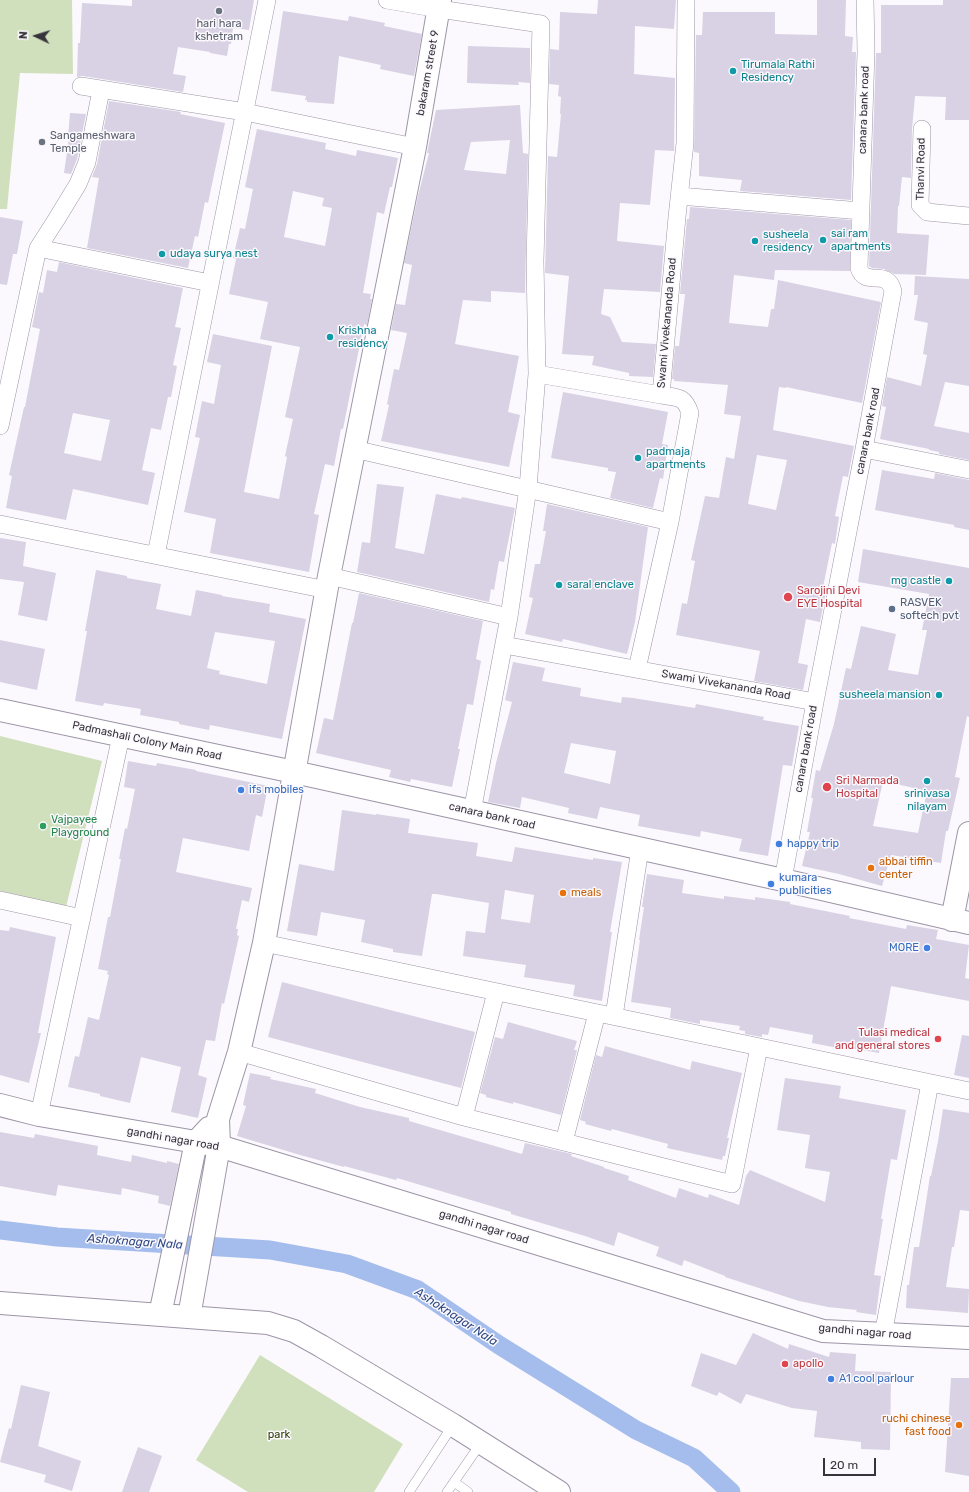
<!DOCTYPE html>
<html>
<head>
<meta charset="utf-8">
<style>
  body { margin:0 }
  #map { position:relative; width:969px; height:1492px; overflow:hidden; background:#fbf9fd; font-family:Rubik,sans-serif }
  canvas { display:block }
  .north { position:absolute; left:16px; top:16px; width:40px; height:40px; -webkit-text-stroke:3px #fbf9fd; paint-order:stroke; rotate:274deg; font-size:11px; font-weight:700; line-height:16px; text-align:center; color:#36333b }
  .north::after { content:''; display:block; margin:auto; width:14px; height:18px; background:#36333b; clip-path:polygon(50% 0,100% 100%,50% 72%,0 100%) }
  .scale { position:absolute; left:823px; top:1458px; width:53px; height:18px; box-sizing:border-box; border:2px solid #36333b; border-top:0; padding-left:5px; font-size:12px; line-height:14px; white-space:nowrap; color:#36333b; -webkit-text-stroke:3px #fbf9fd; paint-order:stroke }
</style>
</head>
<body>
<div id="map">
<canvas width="969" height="1492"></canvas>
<div class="north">N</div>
<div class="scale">20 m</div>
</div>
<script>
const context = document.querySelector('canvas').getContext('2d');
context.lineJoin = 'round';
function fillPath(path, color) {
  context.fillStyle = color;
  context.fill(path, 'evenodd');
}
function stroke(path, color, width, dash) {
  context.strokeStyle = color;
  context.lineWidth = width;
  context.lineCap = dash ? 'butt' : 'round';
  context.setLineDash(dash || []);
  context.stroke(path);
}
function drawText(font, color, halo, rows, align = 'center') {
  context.font = font + ' Rubik,sans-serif';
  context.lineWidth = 3;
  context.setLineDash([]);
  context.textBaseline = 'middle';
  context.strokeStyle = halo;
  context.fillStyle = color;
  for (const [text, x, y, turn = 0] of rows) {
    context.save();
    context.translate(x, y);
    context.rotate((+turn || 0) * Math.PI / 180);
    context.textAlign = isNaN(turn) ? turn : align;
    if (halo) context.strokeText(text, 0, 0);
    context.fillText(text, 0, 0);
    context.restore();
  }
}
fillPath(new Path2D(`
  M0,0H72L73,74L20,73L7,209H0Z
  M0,736L102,761L66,907L0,891Z
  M260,1355L403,1444L374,1492H248L196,1460Z`), '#d0e0bd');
stroke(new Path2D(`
  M0,1230L57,1237L270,1250L347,1264L418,1290L499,1345L636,1430L694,1458L731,1492`), '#a4bded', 19);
fillPath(new Path2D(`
  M132,0H254L249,30L233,28L231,44H229L227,56L210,53V52L178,47L173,74L186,76L183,92L83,76L77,77L78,43H80L82,3L132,6Z
  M598,0H676L674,29L635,26L634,74L675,78L674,151L655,150L650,205L620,203L617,241L664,246L660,292L604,289L601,314L610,317L622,342L656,344L653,377L629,376V373L592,365L594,356L562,354L569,276L545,273L548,156L557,157L561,114H560L561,97L558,96L559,85L549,84L550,49L559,50L560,12L597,14Z
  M817,0H846L845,36L853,37L852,52H856L851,200L740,191L742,180L699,176V153L694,152L696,35H702L703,12H775V34L817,35Z
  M943,0H969V120H945L946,97L915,96L912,129L911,178L902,177L899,206H898L897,233L929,235L926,275L894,274L884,269L872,268L869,266L876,53H881V5H943Z
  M283,11L348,21L349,16L385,23L384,26L422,34L414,76L380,69L381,65L339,56L334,104L307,102V100H305L306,96L271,91Z
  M468,46L530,48V83L518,82L519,85L467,83Z
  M109,101L181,112L180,114L225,123L208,203L205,202L198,237L195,236L188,268L87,248L99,178L92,177L97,164Z
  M520,105L523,153L528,154L525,293L491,291V302L463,300L455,344L519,356L508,412L520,415L509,467L381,441L389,405L387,404L394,369L399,370L407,333L391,330L396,304L405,305L412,265L404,263L418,196L429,153H427L436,110ZM510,140L506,174L464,170L471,142Z
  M70,113L86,114L77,159L71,174L64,173L69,138L68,137Z
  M257,129L326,143L325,149L356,156L357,150L398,158L392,187H390L384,214L377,212L363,293L371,294L370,299H372L367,325L364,324L343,429H341L334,466L325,464L314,514L319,515L309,572L210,553L216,519L184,512L200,438L195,437L202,401L214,404L221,365L207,362L213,334L272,346L244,492L279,499L287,457L285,456L293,419L285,417L300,347L260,339L268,302L229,294L236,259L233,258L240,228L245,229L253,189L245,187ZM293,191L324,198L322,206L332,208L325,246L284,237Z
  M690,207L851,220L850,271L775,270L774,280L734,275L729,323L768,327L771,309H774L778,280L881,302L862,403L786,387V388L779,387L773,430L854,446L848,477L843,476L835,516L839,517L835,544L832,543L822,592H826L820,622L806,619L798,663L808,665L803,690L754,681L760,651L676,635L682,603L687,604L695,561L691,560L705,496L719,498L726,457L734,459L741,416L724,414L728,385L674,381V379H672L675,346H679L685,294H680L687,219H689ZM757,455L787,460L776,510L748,504Z
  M0,217L23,221L17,254H13L7,285L0,284Z
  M59,262L183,288L175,327L181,328L173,365L177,366L171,397H168L161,430L151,428L142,470L155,473L148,505L73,489L66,520L6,508L12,476L9,475L24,407H25L40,329L32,327L39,292L43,293L47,270L57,272ZM73,413L110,420L101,461L64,453Z
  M915,276L969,279V386L945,382L934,426L969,433V460L939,454V452L929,450V449L880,439L886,407L882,406L887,377L921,386L927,355L923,354L928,323L914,320L918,295H914Z
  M563,392L668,412L662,444L668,445L663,479L660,478L653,508L610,498L616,472L608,471V468L551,458Z
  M882,470L934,479L935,473L969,480V530L954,527V525L875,510Z
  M377,484L404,487L395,548L424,554L436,494L461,499L462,497L515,508L504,562L499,561L494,590L491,589L489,602L357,572L362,542L370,543Z
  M547,504L648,527L635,622L627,654L563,639L562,642L525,634L533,598L529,597L535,564H540L546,531H543Z
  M0,538L26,542L23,566L56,573L47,621L18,615L24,582L0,579Z
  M863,549L969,568V717L967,716L955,777L960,778L948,831H946L941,863L891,855L882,886L839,874L802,866L810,832H807L813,798H811L816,770L820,771L834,724L846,668L851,669L861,626L896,634L888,670L918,675L927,630H922L929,594L858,582ZM883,781L927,791L918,833L873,826Z
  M96,570L127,576V578L161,584L156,609L191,616L196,590L222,595V596L270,604L269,612L306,619L282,739L210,725L209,730L179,724V722L140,715L141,709L104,703L103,706L75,701L87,631H85ZM215,632L275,641L267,684L219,674L220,671L207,668Z
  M359,593L483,621L476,659L481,661L473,705L467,704L458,749H460L452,787L411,779L410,782L389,777L391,770L316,753L324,718L333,720L352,623H353Z
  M0,640L45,649L37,690L0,682Z
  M513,662L545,668L542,681L581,688L580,696L621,703L622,697L633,698L695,708L696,704L764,717L763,720L799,726L792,766L783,765L768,856L739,851L742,839L701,831L700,837L638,826L640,815L600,807L597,819L568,813L569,808L522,797L520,808L488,802L496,763L512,702L505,700ZM571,743L616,751L610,784L564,773Z
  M128,761L156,766L157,763L196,770V771L268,786L262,817L256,815L249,851L183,838L176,872L252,888L249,902L242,900L236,929H238L237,935L239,936L224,1004L222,1003L215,1041L206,1040L198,1075L207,1078L198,1118L171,1112L181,1067L141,1057L130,1103L100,1096V1094L68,1087L75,1056L79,1057L88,1017L99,1020L109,975L107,974L108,971L98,969L108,917H110L121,859H119L125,828L127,829L135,789L124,787Z
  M342,810L376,815V814L410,819L408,833L478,843L476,856L512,862L515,847L593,860V858L622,862L610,932H612L602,1001L573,996L575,985L524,977L526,965L463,956L466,931L485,933L489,903L436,894H432L422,956L393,952V949L361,942L365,920L321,912L317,936L287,931L299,864L334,871ZM505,890L534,895L530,923L501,919Z
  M647,874L684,880L682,893L724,899V896L755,900V897L790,902V904L850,916L849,918L906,929L907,925L938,930L936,939L969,945L965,978L969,979V1001L891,986L879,1053L838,1046V1048L812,1043L813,1035L770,1027L768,1035L762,1034V1037L745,1034V1031L739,1030L740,1026L700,1020V1024L670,1018L671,1008L631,1002L640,940H639L644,907H642Z
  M10,927L56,937L38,1033H41L29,1083L0,1075V930L9,931Z
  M282,982L475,1032L461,1088L268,1037Z
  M508,1022L577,1041L574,1050H577L561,1115L513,1102V1104L486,1097V1095L480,1093L495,1037L503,1039Z
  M962,1035L969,1036V1078L954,1075Z
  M605,1046L690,1070L692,1061L742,1073L727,1138H729L725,1156H723L722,1160L667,1148L668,1144L612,1129L611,1131L585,1124L586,1122L580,1120L596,1055L602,1057Z
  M250,1073L271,1077L270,1079L316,1089L315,1093L360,1107L409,1118V1121L522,1154L525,1143L572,1154L571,1156L604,1167V1168L629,1176L628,1180L676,1198L679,1188L708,1198L709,1194L739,1205L746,1176L750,1170L825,1202L830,1172L805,1168L810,1135L777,1130L785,1078L841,1086L839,1098L906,1110L897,1160L891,1159L881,1219H883L874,1275L881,1276L876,1315L856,1312L857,1310L828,1307L799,1301L725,1277V1276L684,1260L682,1266L656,1256L659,1247L618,1232L614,1246L585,1236L511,1214V1212L397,1178L396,1180L344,1166V1167L300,1155L237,1136L246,1106L243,1105Z
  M943,1109L969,1113V1211L960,1210L954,1247H952L946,1287L969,1289L968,1313L906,1308L907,1285H909L914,1247H919L930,1176H931L938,1141Z
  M0,1132L34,1138L35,1134L98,1146L97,1155L131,1162L132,1155L167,1163V1161L179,1164L170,1206L158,1203L159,1196L122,1188L121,1195L58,1185L56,1196L0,1186Z
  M753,1333L788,1349L789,1344L829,1357L830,1352L856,1354L855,1371L891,1372L890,1450L861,1449V1442L814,1437L817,1411L792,1408L746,1394L741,1404L719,1392L717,1396L691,1386L701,1353L736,1365Z
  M951,1378H969V1476L945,1472Z
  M21,1385L50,1392L38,1446L81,1461L72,1491L44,1482L46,1475L0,1462L9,1428L11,1429Z
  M138,1447L162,1456L149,1492H122Z`), '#d9d1e4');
const service = new Path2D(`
  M454,1482L468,1492
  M409,1492L453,1425
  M447,1492L481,1443`);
const minor = new Path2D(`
  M387,0L439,9L541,24L535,261L537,374L528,488L509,617L472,812
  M81,86L245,112L415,147
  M922,129L920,205L927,212L969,216
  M679,196L861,211
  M38,248L56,220L78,184L87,162L101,90
  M537,374L661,395
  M0,426L38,248L210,283
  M354,449L670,522
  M864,449L969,470
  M0,524L327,590
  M156,555L267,0
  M329,576L509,617
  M504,645L815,702
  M637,669L670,522L690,413C684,395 677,398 661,395L677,217L685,143L686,0
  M783,880L815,702L864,449L893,291C887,267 865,288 859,268L866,52L865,0
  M0,900L82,918
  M264,943L969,1091
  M614,1016L640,849
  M239,1052L464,1117L732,1184L759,1047
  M39,1115L121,736
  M464,1117L496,992
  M564,1142L597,1013
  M883,1335L930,1083`);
const tertiary = new Path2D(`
  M0,710L294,772L783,880L969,923
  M952,920L969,833
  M0,1303L268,1323L294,1331L321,1346L453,1425L559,1492
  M160,1315L196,1142L209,1128
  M189,1317L219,1146L218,1119L239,1052L264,943L329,576L415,147L440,0`);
const secondary = new Path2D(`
  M0,1105L39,1115L219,1146L823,1331L969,1338`);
stroke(service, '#9d95a7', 10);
stroke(minor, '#9d95a7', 18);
stroke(tertiary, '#9d95a7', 24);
stroke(secondary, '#9d95a7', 24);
stroke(service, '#fff', 9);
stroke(minor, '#fff', 17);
stroke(tertiary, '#fff', 22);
stroke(secondary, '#fff', 22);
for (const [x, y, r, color] of [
  [219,11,4,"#6b7280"],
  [733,71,4,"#0f9aa8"],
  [42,142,4,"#6b7280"],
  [823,240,4,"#0f9aa8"],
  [755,241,4,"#0f9aa8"],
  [162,254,4,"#0f9aa8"],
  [330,337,4,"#0f9aa8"],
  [638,458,4,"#0f9aa8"],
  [949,581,4,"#0f9aa8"],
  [559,585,4,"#0f9aa8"],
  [788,597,5,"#e0444e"],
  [892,609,4,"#5c6f8a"],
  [939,695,4,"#0f9aa8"],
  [927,781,4,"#0f9aa8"],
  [827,787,5,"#e0444e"],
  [241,790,4,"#3f7fe0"],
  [43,826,4,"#2e9e5b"],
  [779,844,4,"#3f7fe0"],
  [871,868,4,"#e8710a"],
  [771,884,4,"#3f7fe0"],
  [563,893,4,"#e8710a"],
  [927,948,4,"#3f7fe0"],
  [938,1039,4,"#e0444e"],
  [785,1364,4,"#e0444e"],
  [831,1379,4,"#3f7fe0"],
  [959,1425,4,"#e8710a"]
]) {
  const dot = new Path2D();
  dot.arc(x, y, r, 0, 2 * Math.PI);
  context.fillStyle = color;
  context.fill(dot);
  stroke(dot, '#fbf9fd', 1.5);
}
drawText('11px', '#5b616d', '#fbf9fd', [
  ["hari hara",219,24],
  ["kshetram",219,37],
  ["Sangameshwara",50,136,"left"],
  ["Temple",50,149,"left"]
]);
drawText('11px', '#0d838f', '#fbf9fd', [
  ["Tirumala Rathi",741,65],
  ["Residency",741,78],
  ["sai ram",831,234],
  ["apartments",831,247],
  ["susheela",763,235],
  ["residency",763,248],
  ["udaya surya nest",170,254],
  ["Krishna",338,331],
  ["residency",338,344],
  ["padmaja",646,452],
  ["apartments",646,465],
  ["mg castle",941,581,"right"],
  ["saral enclave",567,585],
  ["susheela mansion",931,695,"right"],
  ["srinivasa",927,794,"center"],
  ["nilayam",927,807,"center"]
], 'left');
drawText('11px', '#36333b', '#fbf9fd', [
  ["bakaram street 9",428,73,-80],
  ["canara bank road",864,110,-88],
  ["Thanvi Road",921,169,-89],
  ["Swami Vivekananda Road",667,323,-85],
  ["canara bank road",868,431,-79],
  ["Swami Vivekananda Road",726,685,10],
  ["Padmashali Colony Main Road",147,741,12],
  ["canara bank road",806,749,-80],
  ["canara bank road",492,816,13],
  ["gandhi nagar road",173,1139,10],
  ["gandhi nagar road",484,1227,17],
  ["gandhi nagar road",865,1332,5]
]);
drawText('11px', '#be3a42', '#fbf9fd', [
  ["Sarojini Devi",797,591],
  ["EYE Hospital",797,604],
  ["Sri Narmada",836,781],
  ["Hospital",836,794],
  ["Tulasi medical",930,1033,"right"],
  ["and general stores",930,1046,"right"],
  ["apollo",793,1364]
], 'left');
drawText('11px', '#4e5e75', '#fbf9fd', [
  ["RASVEK",900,603],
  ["softech pvt",900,616]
], 'left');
drawText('11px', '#366cbe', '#fbf9fd', [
  ["ifs mobiles",249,790],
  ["happy trip",787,844],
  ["kumara",779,878],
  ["publicities",779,891],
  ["MORE",919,948,"right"],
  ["A1 cool parlour",839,1379]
], 'left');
drawText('11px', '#27864d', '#fbf9fd', [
  ["Vajpayee",51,820],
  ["Playground",51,833]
], 'left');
drawText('11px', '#c56008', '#fbf9fd', [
  ["abbai tiffin",879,862],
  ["center",879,875],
  ["meals",571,893],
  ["ruchi chinese",951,1419,"right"],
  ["fast food",951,1432,"right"]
], 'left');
drawText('11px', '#2d4006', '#fbf9fd', [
  ["park",279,1435]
]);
drawText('italic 12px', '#2e4984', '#fbf9fd', [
  ["Ashoknagar Nala",135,1242,4],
  ["Ashoknagar Nala",456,1317,33]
]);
</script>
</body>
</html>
